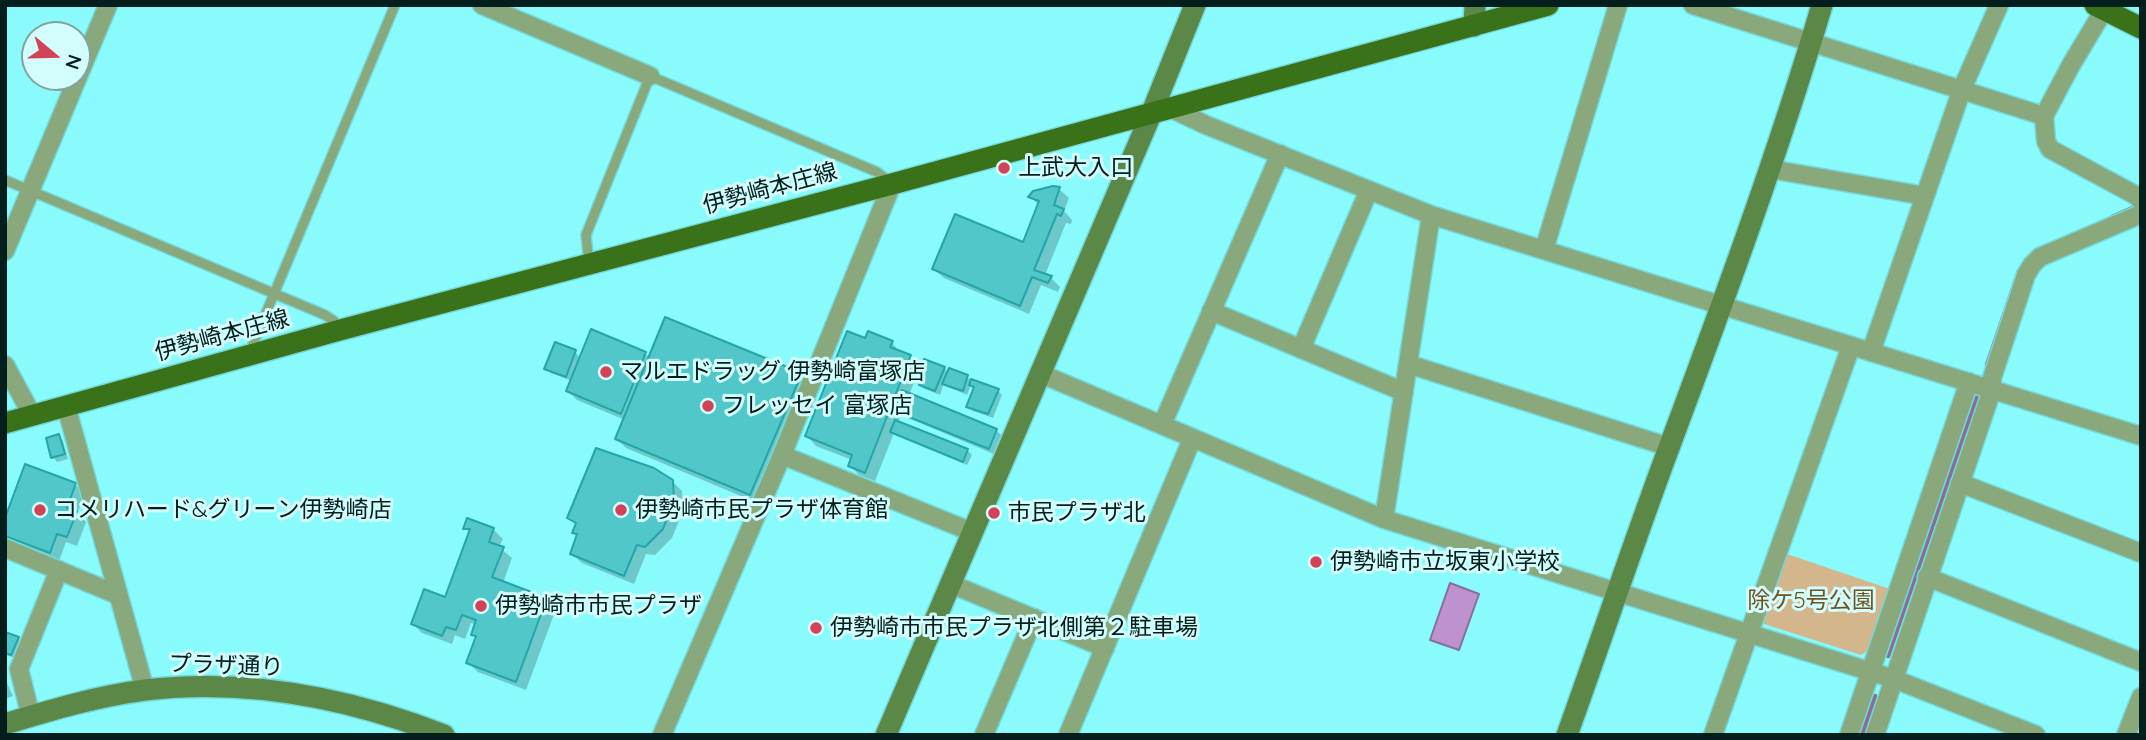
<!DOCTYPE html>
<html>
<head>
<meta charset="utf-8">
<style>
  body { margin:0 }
  #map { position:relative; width:2146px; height:740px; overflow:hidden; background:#89fbfd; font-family:Quicksand,sans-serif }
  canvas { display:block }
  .frame { position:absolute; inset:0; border:7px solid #041e1e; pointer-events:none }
  .north { position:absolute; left:21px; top:21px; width:70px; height:70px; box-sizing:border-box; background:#d3fcfc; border:2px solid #80a3a3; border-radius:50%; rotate:109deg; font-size:19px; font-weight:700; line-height:28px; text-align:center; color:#041e1e }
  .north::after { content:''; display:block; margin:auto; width:24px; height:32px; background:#d34256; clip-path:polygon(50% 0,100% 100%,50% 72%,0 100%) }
</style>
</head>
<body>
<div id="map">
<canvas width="2146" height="740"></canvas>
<div class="frame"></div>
<div class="north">N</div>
</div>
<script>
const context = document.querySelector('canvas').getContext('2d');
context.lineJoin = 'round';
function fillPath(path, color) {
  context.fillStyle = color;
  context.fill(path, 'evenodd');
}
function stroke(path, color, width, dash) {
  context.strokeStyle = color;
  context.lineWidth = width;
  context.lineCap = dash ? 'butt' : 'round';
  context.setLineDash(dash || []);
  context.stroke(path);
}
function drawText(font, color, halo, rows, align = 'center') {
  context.font = font + ' Quicksand,"Noto Sans JP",sans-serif';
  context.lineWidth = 6;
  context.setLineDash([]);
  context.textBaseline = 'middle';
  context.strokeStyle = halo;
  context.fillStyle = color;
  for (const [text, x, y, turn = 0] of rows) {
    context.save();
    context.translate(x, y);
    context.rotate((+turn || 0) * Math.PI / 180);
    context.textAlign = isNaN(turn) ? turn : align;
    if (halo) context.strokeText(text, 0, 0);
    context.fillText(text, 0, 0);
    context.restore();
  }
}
fillPath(new Path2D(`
  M1784,553L1890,589L1870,649L1861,655L1764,624L1761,617Z`), '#d3b68b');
const water = new Path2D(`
  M1450,583L1479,594L1459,650L1430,640Z`);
fillPath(water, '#be92ce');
stroke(water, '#866f99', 2);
fillPath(new Path2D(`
  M1059,189L1069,198L1064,211L1072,220L1071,224L1066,223L1045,275L1051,278L1060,287L1058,292L1041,285L1029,314L944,278L934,269L1024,244L1039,206L1031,197Z
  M866,340L892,343L901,353L910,357L922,369L944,368L948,373L967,377L972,381L998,391L1002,395L993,418L973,411L968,407L975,389L971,385L967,395L948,387L944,383L940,395L925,389L920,385L922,380L917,375L909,395L996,430L1003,437L996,455L901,415L898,423L967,450L972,455L967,465L894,433L875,481L859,475L850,465L852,460L816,446L807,436Z
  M575,352L581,358L645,353L650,358L801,375L810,384L760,504L626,448L617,439L625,420L577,400L568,391L572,381L551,373L546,368Z
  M59,436L63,441L68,459L57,462L53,457Z
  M672,481L682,491L683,511L672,538L655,555L646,554L634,584L582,563L572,554L578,536L574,532L577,525L569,518Z
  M75,485L85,494L77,514L86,522L77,546L66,542L59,561L11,543L5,537V523Z
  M465,528L493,529L503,539L499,547L512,558L503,583L546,599L556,609L526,690L478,672L468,663L477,638L473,634L477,625L471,623L465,639L455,635L452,644L422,633L413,624L446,599L471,533Z
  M5,634L18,639L22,643L16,659L5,654Z
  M5,679L13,696L5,699Z`), '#0003');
stroke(new Path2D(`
  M2112,217L2137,206
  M1987,365L2019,271
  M1888,656L1977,397
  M1862,735L1875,696`), '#866f99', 4.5);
const building = new Path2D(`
  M1053,186L1060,187L1054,205L1064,209L1061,216L1057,214L1034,270L1052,276L1048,283L1032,277L1020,306L932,269L955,214L1023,242L1039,201L1028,197L1033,191Z
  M665,317L802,373L750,495L615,439Z
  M591,329L646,352L621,414L566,391Z
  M847,331L865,338L868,331L893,341L890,347L911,355L865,473L848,466L852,455L805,436Z
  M555,342L576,350L566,377L544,369Z
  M924,359L945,367L935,391L919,385L920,379L917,377Z
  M949,368L968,375L963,391L942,384Z
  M971,379L999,389L988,414L966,407L974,387L969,385Z
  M902,390L997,429L989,449L894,411Z
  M895,420L968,449L963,462L890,432Z
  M59,434L65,454L51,458L46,438Z
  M596,448L654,468L673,480L674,501L663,529L645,547L637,545L624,576L570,554L577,534L572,533L576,523L567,518Z
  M25,464L76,483L67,508L77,511L67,537L57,534L50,553L5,536V518Z
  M467,518L494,528L489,542L504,547L492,577L547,598L516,682L466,663L476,636L471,635L476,620L462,615L456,630L446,627L442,636L411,624L424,589L445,597L470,529H463Z
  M5,632L19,637L11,655L5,653Z`);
fillPath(building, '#51c7c9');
stroke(building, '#24a5a8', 2);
const lane = new Path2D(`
  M5,180L325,315L334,321L340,330
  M589,264L586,235L650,76L877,172L891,183
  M254,353L253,344L395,5`);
const street = new Path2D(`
  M482,5L650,76
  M1693,5L2044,116
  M2104,10L2071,65L2044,116L2046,141L2050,149L2137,196L2141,201
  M1170,108L1206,125L1431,215L2141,436
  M1770,169L1925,196
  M1544,250L1618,5
  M5,251L108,5
  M1211,311L1404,392
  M1301,349L1369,190
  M1871,352L1962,89L1999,5
  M1408,364L1669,447
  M5,365L32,415
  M1039,373L1384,519L1894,679L2036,735
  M66,406L145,690
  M1162,425L1280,154
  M782,455L972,532
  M1960,483L2141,553
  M1384,519L1431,215
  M5,548L118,595
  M1927,577L2141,662
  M951,584L1105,648
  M31,717L19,669L59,570
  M662,735L782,455L892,184
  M984,735L1034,618
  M1068,735L1192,439
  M1713,735L1851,346
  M1849,735L1969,382
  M1875,735L1992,390V378L2026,275L2032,265L2040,257L2141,214
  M2126,735L2141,697`);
const secondary = new Path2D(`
  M1474,26L1475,5
  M5,724C51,710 98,696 145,690C247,678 349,698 444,735
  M886,735L1152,112L1195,5
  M1567,735C1602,638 1634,541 1670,445C1724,300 1778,154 1822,5`);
const primary = new Path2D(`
  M2095,5L2141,28
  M5,423L340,330L892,184L1548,5`);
stroke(lane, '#74d8d9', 12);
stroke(street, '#74d8d9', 21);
stroke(secondary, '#74d8d9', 24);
stroke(primary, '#74d8d9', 24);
stroke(lane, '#89a87c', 9);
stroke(street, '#89a87c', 18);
stroke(secondary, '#5b8847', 21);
stroke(primary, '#397218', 21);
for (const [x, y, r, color] of [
  [1004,168,7,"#d34256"],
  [606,372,7,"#d34256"],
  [708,406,7,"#d34256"],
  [40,510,7,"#d34256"],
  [621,510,7,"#d34256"],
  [994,513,7,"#d34256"],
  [1316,562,7,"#d34256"],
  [481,606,7,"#d34256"],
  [816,628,7,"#d34256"]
]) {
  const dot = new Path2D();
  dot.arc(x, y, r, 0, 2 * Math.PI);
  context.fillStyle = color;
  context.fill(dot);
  stroke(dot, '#d3fcfc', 2.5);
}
drawText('23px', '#041e1e', '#d3fcfc', [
  ["上武大入口",1018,168],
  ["マルエドラッグ 伊勢崎富塚店",620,372],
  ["フレッセイ 富塚店",722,406],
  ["コメリハード&グリーン伊勢崎店",54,510],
  ["伊勢崎市民プラザ体育館",635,510],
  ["市民プラザ北",1008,513],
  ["伊勢崎市立坂東小学校",1330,562],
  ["伊勢崎市市民プラザ",495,606],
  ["伊勢崎市市民プラザ北側第２駐車場",830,628]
], 'left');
drawText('23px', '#041e1e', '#d3fcfc', [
  ["伊勢崎本庄線",770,189,-15],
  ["伊勢崎本庄線",222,336,-15],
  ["プラザ通り",226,666,2]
]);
drawText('23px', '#705221', '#d3fcfc', [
  ["除ケ5号公園",1811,601]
]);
</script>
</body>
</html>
